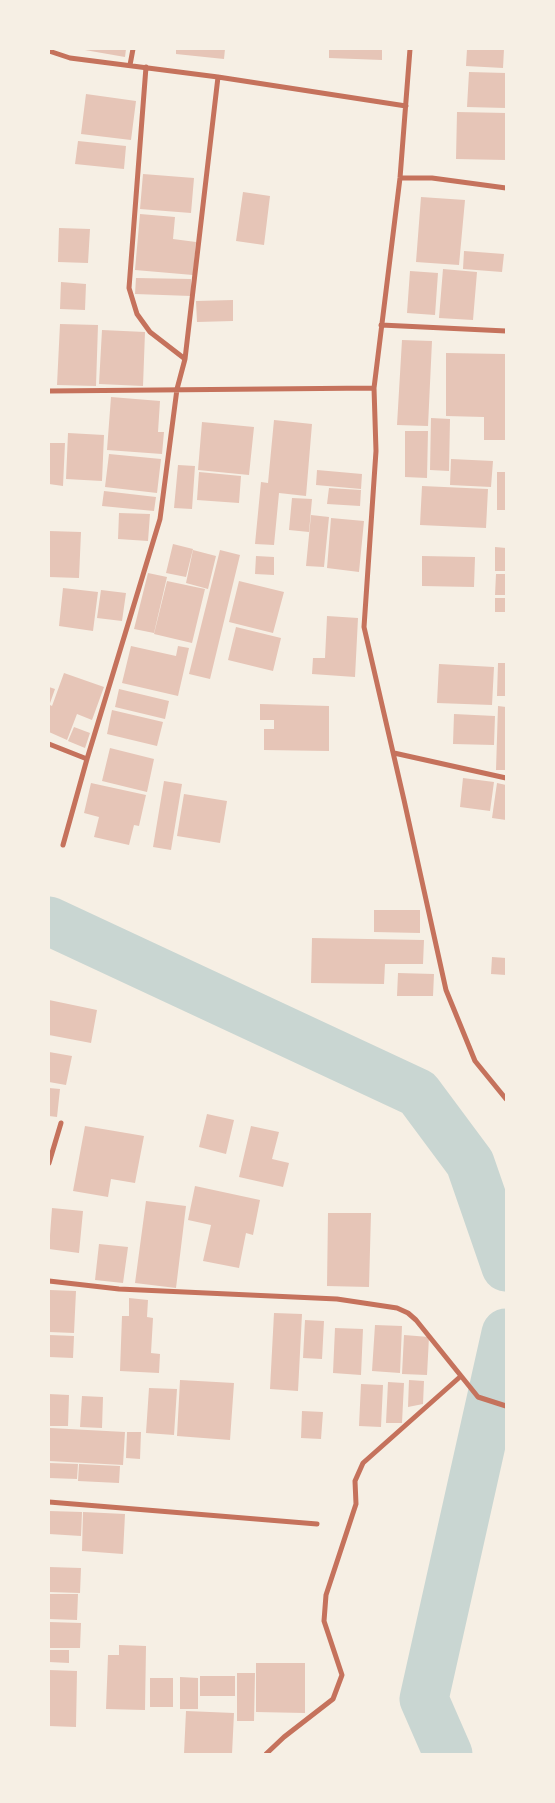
<!DOCTYPE html>
<html>
<head>
<meta charset="utf-8">
<style>
  body { margin:0 }
  #map { position:relative; width:555px; height:1803px; overflow:hidden; background:#f6efe4; font-family:Lato,sans-serif }
  canvas { display:block }
  .frame { position:absolute; inset:0; border:50px solid #f6efe4; pointer-events:none }
</style>
</head>
<body>
<div id="map">
<canvas width="555" height="1803"></canvas>
<div class="frame"></div>
</div>
<script>
const context = document.querySelector('canvas').getContext('2d');
context.lineJoin = 'round';
function stroke(path, color, width, dash) {
  context.strokeStyle = color;
  context.lineWidth = width;
  context.lineCap = dash ? 'butt' : 'round';
  context.setLineDash(dash || []);
  context.stroke(path);
}
function fillPath(path, color) {
  context.fillStyle = color;
  context.fill(path, 'evenodd');
}
stroke(new Path2D(`
  M49,921L418,1093L470,1163L506,1267
  M448,1754L424,1699L506,1333`), '#c9d6d2', 49);
fillPath(new Path2D(`
  M79,49H126L125,57Z
  M176,49H225L224,59L176,54Z
  M329,49H382V60L329,58Z
  M467,49H504L503,68L466,66Z
  M469,72L506,73V108L467,107Z
  M86,94L136,101L131,140L81,134Z
  M457,112L506,113V160L456,159Z
  M78,141L126,146L124,169L75,164Z
  M143,174L194,178L191,213L140,209Z
  M243,192L270,196L264,245L236,241Z
  M421,197L465,200L459,265L416,262Z
  M140,214L175,217L173,239L196,242L193,275L135,270Z
  M59,228L90,229L88,263L58,262Z
  M464,251L504,254L502,272L463,269Z
  M443,269L477,272L473,320L439,318Z
  M410,271L438,273L435,315L407,313Z
  M136,278L191,279V296L135,294Z
  M61,282L86,284L85,310L60,309Z
  M233,300V321L197,322L196,301Z
  M60,324L98,325L96,386L57,385Z
  M102,330L145,332L143,386L99,384Z
  M402,340L432,341L428,426L397,425Z
  M446,353L506,354V440H484V417L446,416Z
  M111,397L160,401L158,432H164L162,454L107,450Z
  M431,418L450,419L449,471L430,470Z
  M274,420L312,424L306,496L279,493L274,545L255,544L261,482L268,483Z
  M202,422L254,427L249,475L198,470Z
  M405,431H428L427,478L405,477Z
  M68,433L104,435L102,481L66,479Z
  M50,443H65L63,486L49,484Z
  M109,454L161,459L157,493L105,487Z
  M451,459L493,461L491,487L450,485Z
  M178,465L195,466L192,509L174,508Z
  M317,470L362,474L361,489L316,485Z
  M199,472L241,476L239,503L197,500Z
  M497,472H506V510H497Z
  M422,486L488,489L486,528L420,525Z
  M329,488L361,490L360,506L327,504Z
  M104,491L156,497L154,511L102,506Z
  M292,498L312,499L309,532L289,530Z
  M119,513L150,514L148,541L118,539Z
  M311,515L329,517L324,567L306,566Z
  M331,518L364,521L359,572L327,568Z
  M49,531L81,532L79,578L49,577Z
  M173,544L193,549L186,577L166,573Z
  M495,547L506,548V571H495Z
  M193,550L216,556L208,589L186,583Z
  M220,550L240,555L210,679L189,674Z
  M256,556L274,557V575L255,574Z
  M422,556L475,557L474,587L422,586Z
  M148,573L167,577L154,633L134,629Z
  M496,574H506V595H495Z
  M167,581L205,589L192,643L154,634Z
  M239,581L284,592L273,633L229,622Z
  M63,588L98,592L93,631L59,626Z
  M101,590L126,593L122,621L97,618Z
  M495,598H506V612H495Z
  M327,616L358,618L355,677L312,674L313,658H325Z
  M236,627L281,638L273,671L228,660Z
  M131,646L176,656L178,646L189,648L178,696L122,683Z
  M498,663H506V696H497Z
  M439,664L494,667L492,705L437,703Z
  M64,673L104,687L92,720L77,714L67,740L49,732V709L50,705L52,706Z
  M49,687L55,689L49,706Z
  M119,689L169,701L165,719L115,707Z
  M260,704L329,706V751L264,750V729H274V720H260Z
  M498,706L506,707V770H496Z
  M112,710L163,722L157,746L107,734Z
  M454,714L495,716L494,745L453,744Z
  M74,727L90,733L85,748L68,741Z
  M110,748L154,759L147,792L102,781Z
  M463,778L494,782L490,811L460,807Z
  M164,781L182,784L171,850L153,847Z
  M91,783L146,795L139,826L134,825L129,845L94,837L99,817L84,813Z
  M497,783L506,785V820L492,818Z
  M184,794L227,801L220,843L177,836Z
  M374,910H420V933L374,932Z
  M312,938L424,940L423,964H385L384,984L311,983Z
  M492,957L506,958V975L491,974Z
  M398,973L434,974L433,996H397Z
  M49,1000L97,1010L91,1043L49,1035Z
  M49,1052L72,1056L66,1085L49,1082Z
  M49,1088L60,1089L57,1117L49,1116Z
  M207,1114L234,1120L226,1154L199,1147Z
  M85,1126L144,1136L135,1183L111,1179L108,1197L73,1191Z
  M251,1126L279,1132L272,1159L289,1163L283,1187L239,1177Z
  M195,1186L260,1200L253,1235L246,1233L239,1268L203,1261L211,1225L188,1220Z
  M146,1201L186,1206L176,1288L135,1283Z
  M52,1208L83,1211L79,1253L49,1249Z
  M328,1213H371L369,1287L327,1286Z
  M99,1244L128,1247L123,1283L95,1280Z
  M50,1290L76,1291L74,1333L49,1332Z
  M129,1298L148,1300L147,1317L153,1318L151,1353L160,1354L159,1373L120,1371L122,1316H129Z
  M274,1313L302,1314L298,1391L270,1389Z
  M305,1320L324,1321L322,1359L303,1358Z
  M375,1325L402,1326L400,1373L372,1371Z
  M335,1328L363,1329L361,1375L333,1373Z
  M49,1335L74,1336L73,1358L49,1357Z
  M404,1335L429,1337L427,1375L402,1374Z
  M180,1380L234,1383L230,1440L177,1436Z
  M409,1380L424,1381L423,1404L408,1407Z
  M388,1382L404,1383L402,1423H386Z
  M361,1384L383,1385L381,1427L359,1426Z
  M149,1388L177,1389L174,1435L146,1433Z
  M49,1394L69,1395L68,1426H49Z
  M82,1396L103,1397L102,1428L80,1427Z
  M302,1411L323,1412L321,1439L301,1438Z
  M50,1428L125,1432L123,1465L49,1461Z
  M127,1432H141L140,1459L126,1458Z
  M49,1463L78,1464L77,1479L49,1478Z
  M79,1464L120,1466L119,1483L78,1481Z
  M49,1511L82,1512L81,1536L49,1534Z
  M83,1512L125,1514L123,1554L82,1551Z
  M49,1567L81,1568L80,1593L49,1592Z
  M49,1594H78L77,1620L49,1619Z
  M49,1622L81,1623L80,1648H49Z
  M119,1645L146,1646L145,1710L106,1709L108,1655H119Z
  M49,1650H69V1663L49,1662Z
  M256,1663H305V1713L256,1712Z
  M49,1670L77,1671L76,1727L49,1726Z
  M237,1673H255L254,1721H237Z
  M200,1676H235V1696H200Z
  M180,1677L198,1678V1709H180Z
  M150,1678H173V1707H150Z
  M186,1711L234,1713L232,1754H184Z`), '#e6c5b7');
stroke(new Path2D(`
  M410,49L400,178L374,388L376,451L364,627L404,800L446,990L475,1061L506,1099
  M49,51L70,58L218,77L406,106
  M130,65L133,49
  M146,67L129,288L137,314L150,332L185,359
  M400,178H432L506,188
  M381,325L506,331
  M49,391L374,388
  M49,744L87,759L160,519L177,389L185,359L218,77
  M394,753L506,778
  M63,845L87,759
  M49,1163L61,1123
  M49,1281L119,1289L337,1299L397,1308L408,1313L416,1320L478,1397L506,1406
  M49,1502L317,1524
  M266,1754L284,1737L333,1699L342,1675L324,1621L326,1595L356,1504L355,1481L363,1463L461,1376`), '#c5725c', 5);
</script>
</body>
</html>
